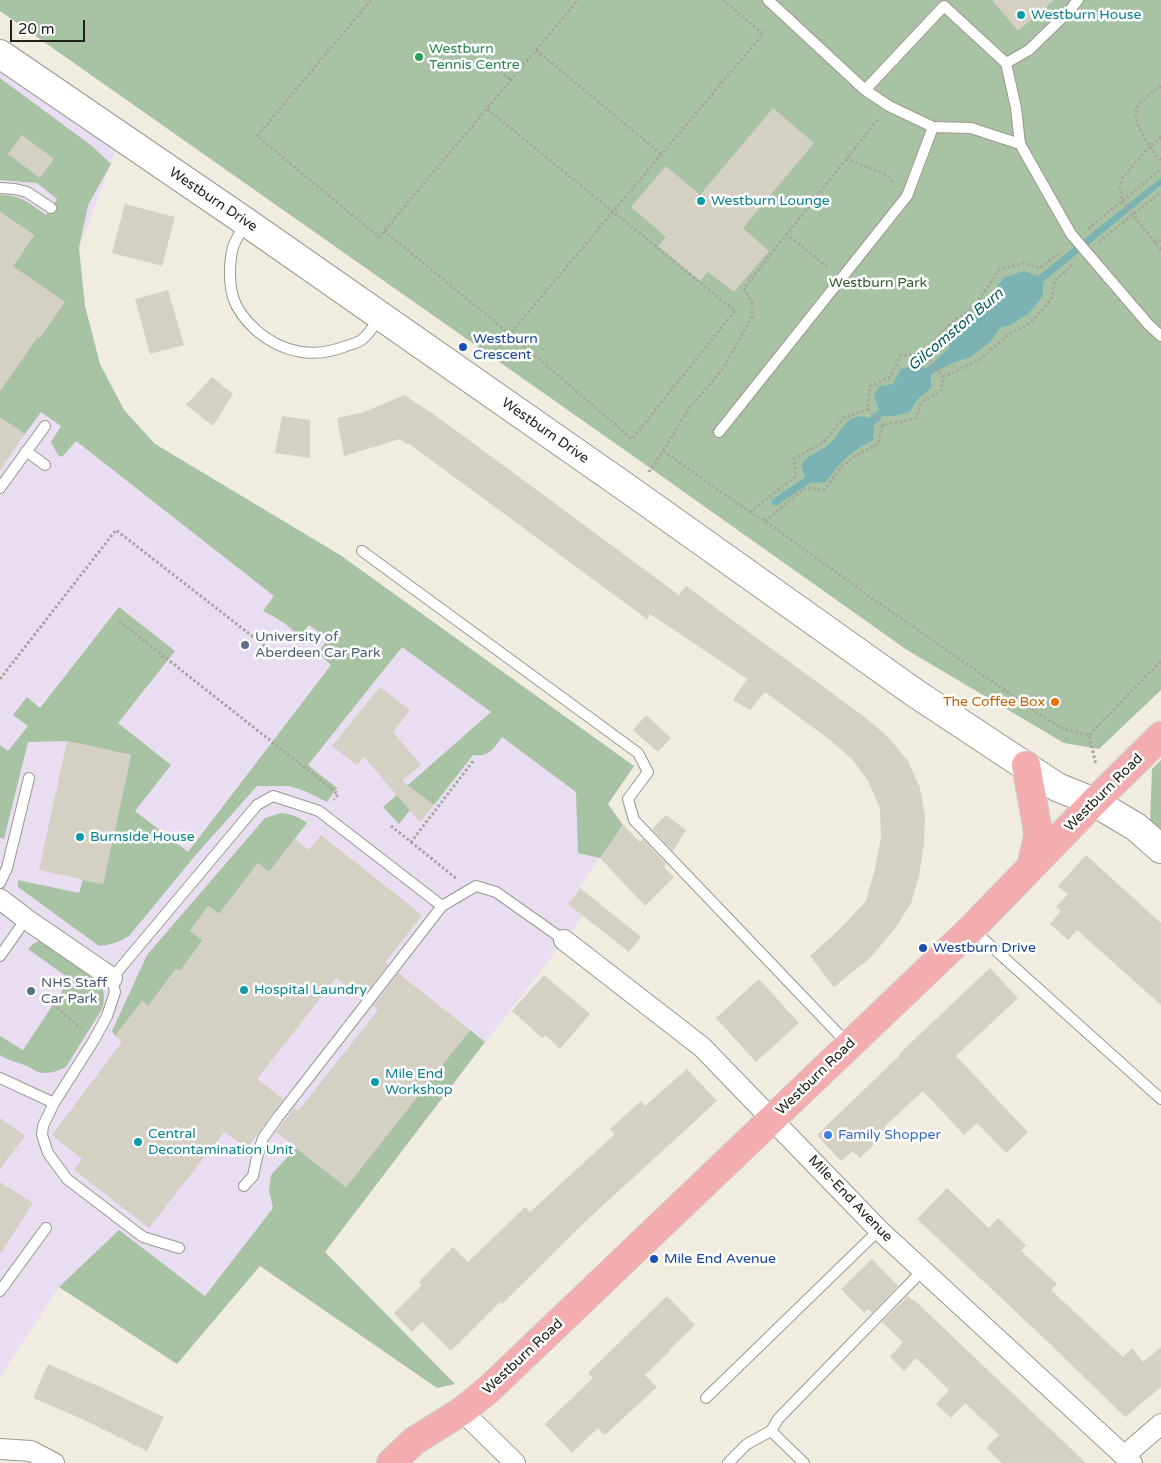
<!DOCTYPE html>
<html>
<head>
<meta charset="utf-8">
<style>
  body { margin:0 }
  #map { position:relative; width:1161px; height:1463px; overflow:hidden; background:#f0ece0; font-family:"Varela Round",sans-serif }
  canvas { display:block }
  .scale { position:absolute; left:10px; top:20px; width:75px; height:22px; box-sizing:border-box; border:2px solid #21201b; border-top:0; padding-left:6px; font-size:15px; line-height:18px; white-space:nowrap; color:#21201b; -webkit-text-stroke:4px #fff; paint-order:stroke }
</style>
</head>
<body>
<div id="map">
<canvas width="1161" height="1463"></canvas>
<div class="scale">20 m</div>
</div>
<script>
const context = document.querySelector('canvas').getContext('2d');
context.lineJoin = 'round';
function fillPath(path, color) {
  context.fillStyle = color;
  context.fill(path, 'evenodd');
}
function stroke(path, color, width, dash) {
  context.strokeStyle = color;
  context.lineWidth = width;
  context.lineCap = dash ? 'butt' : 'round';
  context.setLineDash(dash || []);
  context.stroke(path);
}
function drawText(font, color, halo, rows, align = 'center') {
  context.font = font + ' "Varela Round",sans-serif';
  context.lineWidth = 5;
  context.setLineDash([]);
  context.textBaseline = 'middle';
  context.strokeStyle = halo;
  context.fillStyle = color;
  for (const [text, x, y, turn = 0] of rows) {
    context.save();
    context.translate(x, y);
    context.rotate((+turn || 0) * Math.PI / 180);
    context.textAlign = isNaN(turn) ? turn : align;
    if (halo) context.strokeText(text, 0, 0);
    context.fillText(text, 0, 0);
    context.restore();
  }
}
fillPath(new Path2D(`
  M0,54L120,136L111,164L79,248L85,306L100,364L124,410L155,444L340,555L634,766L608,804L623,825L568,903L583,916L324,1252L273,1208L205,1296L119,1231L59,1287L0,1377Z`), '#e9ddf1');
fillPath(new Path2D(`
  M0,0H1161V690L1099,749L1064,743L907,650L636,458L0,11Z
  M0,78L92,146L111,164L88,205L79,248L85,306L100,364L124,410L155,444L340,555L634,766L608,804L623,825L600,858L578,853L576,792L502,737C493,749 490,757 473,755L434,805L421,796L399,824L383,807L491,712L402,647L308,765L337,788L327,802L305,791L289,786H257L194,857L129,936C119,942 111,945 99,946L18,887V880L79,893L83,880L103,884L131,755L67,741L28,742L4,839L0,838V745L8,751L28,726L13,715L27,697L40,708L119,607L175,651L118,723L171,765L135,811L188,852L331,665L318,653L328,639L309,625L299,638C290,625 277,618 263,611L274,596L76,441L62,457L58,455L51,442L61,426L41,412L25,434L8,423L0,422V391L38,336L40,338L13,266L34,235L0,212V195C22,195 29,203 46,215L57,199L37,183L0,180Z
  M1161,760V832L1150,823L1152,769Z
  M281,813C292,814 299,817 307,823L269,872L258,863L219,914L208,906L190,931L203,940L180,971L176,969L148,1006L142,1001L115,1036L112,1031L147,955L265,818Z
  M41,940L96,976C104,987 106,996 102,1009L66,1067C57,1071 48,1075 38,1072C34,1071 31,1067 27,1066C18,1062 8,1061 0,1055V1036L23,1050L70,979L28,949L34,943Z
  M470,1030L485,1042L325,1252L455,1384L437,1388L260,1266L177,1364L59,1287L119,1230L205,1296L273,1208L269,1191L271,1175L296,1148L346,1187Z`), '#a8c3a3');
fillPath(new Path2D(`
  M1161,178V185L1043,282V296L1029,313L1010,325L1000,328L990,342L970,357L955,362L931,374V388L917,400L910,412L894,416H883L874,425L873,440C850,453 842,459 826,482L810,483L776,506L772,504V500L805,477L801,465C810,453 816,454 827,446C843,435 844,410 869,418L879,410L874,395L880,386L893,384L901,369L916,365L926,368L949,359V336L960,323L986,309L990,298L1003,278L1024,271L1038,276Z`), '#7bb3b5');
stroke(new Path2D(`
  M932,369L955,348`), '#7bb3b5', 8);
fillPath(new Path2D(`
  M992,0H1054L1018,31Z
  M773,108L814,143L743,228L769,251L734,292L708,272L700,281L658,246L666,237L631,207L666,166L700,195Z
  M22,135L54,159L40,178L8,154Z
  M125,204L175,217L162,266L112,253Z
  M0,212L34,235L13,266L65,302L40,338L38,336L0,391Z
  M168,290L184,345L150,354L135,299Z
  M212,377L233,394L213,426L186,405Z
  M404,395L435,415L679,595L686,586L720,611L866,718L888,737L908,761L920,788L925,815L924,844L919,876L911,903L896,927L870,958L834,987L810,956L841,928L866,901L875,869L881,837L880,808L868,781L852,759L830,740L765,692L750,710L733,700L747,679L650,614L647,619L408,443L407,444L400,439L344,456L337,418L364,412Z
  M282,416L310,420V458L275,453Z
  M0,417L25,434L0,470Z
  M380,687L410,710L393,732L421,765L402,781L434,805L420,822L364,757L357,765L332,746Z
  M646,715L671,738L658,752L633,730Z
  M67,741L131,755L103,884L39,870Z
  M666,815L686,830L673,851L652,829Z
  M623,825L640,842L643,839L666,864L664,867L674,877L645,906L600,858Z
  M321,835L422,915L385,963L388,965L362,998L336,978L257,1079L283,1099L256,1136L247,1148L224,1132L149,1228L74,1170L82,1159L52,1135L122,1042L115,1036L142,1001L148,1006L177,969L180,971L203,941L190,931L208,906L219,914L258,863L269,872L295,839L309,850Z
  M1086,855L1161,923V1005L1077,930L1068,940L1050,924L1061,911L1056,907L1068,894L1058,886Z
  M580,888L641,937L629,952L568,904Z
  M990,968L1018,998L956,1056L1028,1132L1006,1153L977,1123L964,1135L923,1091L884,1127L888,1131L860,1158L853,1151L841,1161L817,1135L900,1055L899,1054Z
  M398,973L470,1030L346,1187L276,1132L294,1108L298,1111L378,1010L373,1006Z
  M544,975L590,1014L560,1049L545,1035L542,1038L512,1011Z
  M759,979L799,1023L756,1062L716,1018Z
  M687,1069L717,1101L588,1219L502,1304L500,1302L451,1351L422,1322L412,1332L394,1313L422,1285L419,1282L453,1247L468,1262L525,1207L530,1212L615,1134L610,1129L641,1101L645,1106Z
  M0,1118L25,1136L0,1169Z
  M0,1182L33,1203L0,1254Z
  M947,1188L989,1228L998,1218L1026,1245L1021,1251L1057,1284L1051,1290L1123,1357L1132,1348L1143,1362L1161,1347V1387L1125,1417L1047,1341L917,1219Z
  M872,1259L898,1286L872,1313L868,1309L864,1313L841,1289Z
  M667,1296L695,1325L669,1350L670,1351L645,1375L657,1387L605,1435L598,1428L572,1453L545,1424L593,1378L588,1373Z
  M908,1296L912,1300L913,1299L1086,1463H1002L986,1448L999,1435L965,1403L951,1418L936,1404L949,1390L916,1358L904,1371L890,1357L903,1342L882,1322Z
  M48,1364L107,1390L164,1417L147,1451L82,1419L33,1398Z`), '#d4d0c4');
const lane = new Path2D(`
  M768,0L865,90L889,106L933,127L971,128L1020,144L1071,234L1148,324L1161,336
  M1006,63L1029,50L1070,10L1078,0
  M865,90L944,6L1006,63L1016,108L1020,144
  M0,188L15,189L27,192L51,208
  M245,223C241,231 236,239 233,247C229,262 229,283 233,297C237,311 247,322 257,331C283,353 314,359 346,346C350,345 356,343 360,341C368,336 374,325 380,318
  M719,432L907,196L933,127
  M26,451L45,465
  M0,488L45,426
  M362,551L638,753L648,772L628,799L634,820L848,1044
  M0,883L7,868L29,778
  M972,929L1161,1099
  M0,956L26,919
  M0,1078L54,1103L94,1040L107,1016L115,992L112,978L257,805L273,796L319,811L442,906L476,886L496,892L564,940
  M54,1103L43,1126L42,1135L48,1153L67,1179L143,1237L179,1248
  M244,1186L253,1176L257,1157L263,1138L278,1117L442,906
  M0,1291L46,1228
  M706,1398L879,1230
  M771,1431L804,1463
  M728,1463L747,1444L771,1431L778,1419L922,1271`);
const street = new Path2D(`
  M0,899L26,919L112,978
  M564,940L702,1047L879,1230L1132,1463
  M462,1411L515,1463
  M0,1449L31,1451L54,1463
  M1124,1456L1161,1424`);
const secondary = new Path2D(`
  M0,54L246,222L634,493L915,693L1057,787L1094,802L1136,827L1161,849`);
const primary = new Path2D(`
  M1026,765L1037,826L1038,836L1031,867
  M391,1463L414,1441L462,1411L488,1390L971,929L1094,802L1161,736`);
stroke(lane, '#9b988c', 12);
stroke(street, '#9b988c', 22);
stroke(secondary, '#9b988c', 30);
stroke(primary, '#cececd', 30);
stroke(new Path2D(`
  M371,0L257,136L379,237L578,0
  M536,50L661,154
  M496,68L511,80
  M1161,86C1154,92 1145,97 1139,104C1127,118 1152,150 1161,161
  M1161,137L1149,147L1123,177L1120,187L1122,201L1161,250
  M846,159L887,175L894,183
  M1088,229L1161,169
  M384,231L510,334L632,439L735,311L487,109
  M786,234L829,268
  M1099,242L1161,192
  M1155,244L1161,240
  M926,356L943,377
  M491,360L498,348L763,34L723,0
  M868,409L883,425
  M663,451L750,512L765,521L876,601L1039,714L1063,729L1089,735L1096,765
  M649,472L663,451L690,407L722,370L752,317V302L744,288L879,118
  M750,512L796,476L794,459L824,442L843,418L868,409L870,386L890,377L901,355L926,356L943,330L975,306L999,270L1024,263L1040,268L1062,251
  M765,521L805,488L824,490L842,466L858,454L878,444L883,425L915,419L922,402L941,391L943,377L979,360L1009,334L1030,323L1051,300L1055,281L1073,264
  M119,621L338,794L334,800
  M0,679L116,530L279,657
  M1089,735L1161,661
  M391,826L411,842L474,760
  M411,842L457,879
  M53,1005L81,1028`), '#a8a59c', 3, [2.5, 2.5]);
stroke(lane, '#fff', 10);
stroke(street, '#fff', 20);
stroke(secondary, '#fff', 28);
stroke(primary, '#f4adaf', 28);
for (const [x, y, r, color] of [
  [1021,15,5,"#0f9aa8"],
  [419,57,5,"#2e9e5b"],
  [701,201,5,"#0f9aa8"],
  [463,347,5,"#1a4fb4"],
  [245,645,5,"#5c6f8a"],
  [1055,702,5,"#e8710a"],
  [80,837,5,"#0f9aa8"],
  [923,948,5,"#1a4fb4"],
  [244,990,5,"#0f9aa8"],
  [31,991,5,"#5c6f8a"],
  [375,1082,5,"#0f9aa8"],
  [828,1135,5,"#3f7fe0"],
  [138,1142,5,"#0f9aa8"],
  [654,1259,5,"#1a4fb4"]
]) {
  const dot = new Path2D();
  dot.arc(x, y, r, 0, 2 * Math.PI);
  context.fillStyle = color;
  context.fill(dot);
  stroke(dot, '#fff', 2);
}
drawText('14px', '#0d838f', '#fff', [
  ["Westburn House",1031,15],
  ["Westburn Lounge",711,201],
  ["Burnside House",90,837],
  ["Hospital Laundry",254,990],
  ["Mile End",385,1074],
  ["Workshop",385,1090],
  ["Central",148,1134],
  ["Decontamination Unit",148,1150]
], 'left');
drawText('14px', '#27864d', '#fff', [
  ["Westburn",429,49],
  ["Tennis Centre",429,65]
], 'left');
drawText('14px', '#21201b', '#fff', [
  ["Westburn Drive",213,200,34],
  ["Westburn Drive",545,431,35],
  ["Westburn Road",1104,793,-45],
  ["Westburn Road",816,1077,-44],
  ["Mile-End Avenue",850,1199,46],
  ["Westburn Road",523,1357,-43]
]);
drawText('14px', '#325c2c', '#fff', [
  ["Westburn Park",878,283]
]);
drawText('14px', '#164399', '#fff', [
  ["Westburn",473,339],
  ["Crescent",473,355],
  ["Westburn Drive",933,948],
  ["Mile End Avenue",664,1259]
], 'left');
drawText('14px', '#4e5e75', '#fff', [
  ["University of",255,637],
  ["Aberdeen Car Park",255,653],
  ["NHS Staff",41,983],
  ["Car Park",41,999]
], 'left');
drawText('14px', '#c56008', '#fff', [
  ["The Coffee Box",1045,702]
], 'right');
drawText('14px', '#366cbe', '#fff', [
  ["Family Shopper",838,1135]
], 'left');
drawText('italic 15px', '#075b5e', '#fff', [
  ["Gilcomston Burn",956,330,-40]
]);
</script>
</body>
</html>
